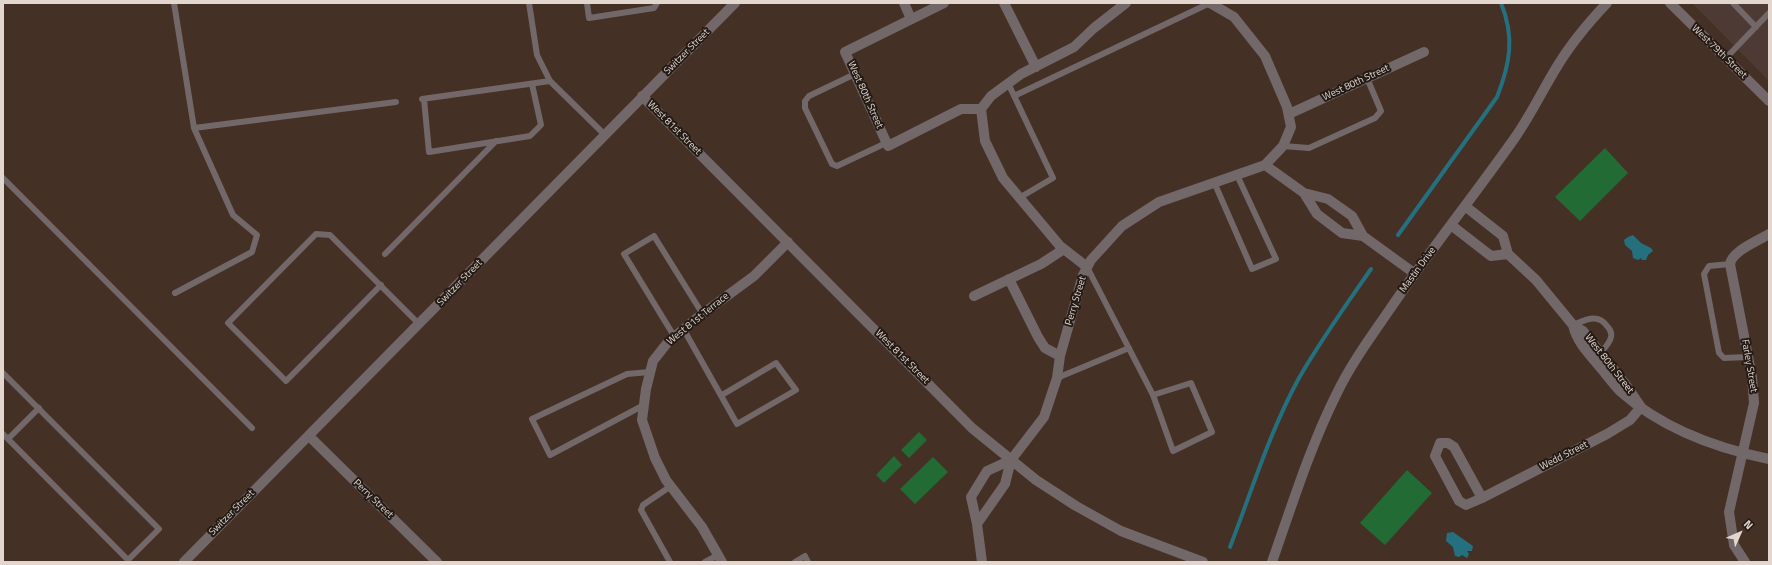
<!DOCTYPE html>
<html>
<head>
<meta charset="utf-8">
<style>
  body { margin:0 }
  #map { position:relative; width:1772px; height:565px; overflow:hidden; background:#443025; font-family:"Titillium Web",sans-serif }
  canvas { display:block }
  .frame { position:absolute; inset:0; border:4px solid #e3d6cf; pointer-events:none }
  .north { position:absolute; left:1720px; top:513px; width:40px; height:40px; -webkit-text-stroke:3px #231a15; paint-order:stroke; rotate:45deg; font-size:11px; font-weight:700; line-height:16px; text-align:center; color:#e3d6cf }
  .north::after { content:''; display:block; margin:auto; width:14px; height:18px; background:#e3d6cf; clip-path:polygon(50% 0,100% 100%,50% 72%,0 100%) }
</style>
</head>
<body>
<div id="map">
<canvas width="1772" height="565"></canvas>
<div class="frame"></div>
<div class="north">N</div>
</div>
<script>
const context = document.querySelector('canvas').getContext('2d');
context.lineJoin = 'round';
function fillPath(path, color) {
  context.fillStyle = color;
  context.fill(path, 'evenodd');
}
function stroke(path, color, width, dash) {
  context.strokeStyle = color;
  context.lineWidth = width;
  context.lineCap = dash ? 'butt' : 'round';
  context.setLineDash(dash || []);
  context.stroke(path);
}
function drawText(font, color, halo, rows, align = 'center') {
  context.font = font + ' "Titillium Web",sans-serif';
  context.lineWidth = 4;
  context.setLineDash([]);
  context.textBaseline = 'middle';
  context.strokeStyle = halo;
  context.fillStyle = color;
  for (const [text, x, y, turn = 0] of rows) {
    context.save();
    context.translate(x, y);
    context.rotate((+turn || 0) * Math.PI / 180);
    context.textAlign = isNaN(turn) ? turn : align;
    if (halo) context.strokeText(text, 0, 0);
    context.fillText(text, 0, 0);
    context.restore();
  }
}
fillPath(new Path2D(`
  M1692,3H1769V81Z`), '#4e3a34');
fillPath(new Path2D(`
  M1605,148L1628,173L1580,221L1555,197Z
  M919,432L927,440L909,458L901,450Z
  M894,456L902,465L884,483L876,475Z
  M933,457L948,472L915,504L900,489Z
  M1407,470L1432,493L1385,545L1360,523Z`), '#236b35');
fillPath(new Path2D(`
  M1633,235L1641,243L1651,248L1653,251L1648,255L1646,260H1642L1641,258L1638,260L1633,258L1632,251L1625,245L1624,240L1628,237Z
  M1453,532L1473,546L1472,551H1467L1469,554L1467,558L1462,555L1459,557L1455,556L1453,547L1446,541L1447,533Z`), '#25707f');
stroke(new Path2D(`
  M1398,235L1497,97C1510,64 1515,37 1501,3
  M1230,547C1252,490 1270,431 1299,378C1321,340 1346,305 1371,269`), '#25707f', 4);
stroke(new Path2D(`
  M174,3L194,128L233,215L257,235L252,252L175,293
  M529,3L537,55L550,81L605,135
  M587,3L589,18L654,8L657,3
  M1733,3L1756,27
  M1726,58L1769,13
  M855,74L809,96L805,101V108L832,164L837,166L886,143
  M1008,83L1053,178L1019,198
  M1014,96L1210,3
  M422,99L550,81
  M424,99L429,152L530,136L541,125L532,84
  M194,128L396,102
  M1283,146L1309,148L1375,118L1381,111L1367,78
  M3,178L252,428
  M1214,182L1252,269L1276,259L1237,175
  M385,254L496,141
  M1730,264L1709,266L1704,274L1719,353L1724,358L1748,357
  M1087,267L1153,395L1191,383L1212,432L1173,451L1153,395
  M381,285L286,381L228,323L316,234L330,235L419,324
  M1573,325C1585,320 1598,313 1607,326C1610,329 1612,333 1611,337C1610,343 1604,349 1600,353
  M684,330L737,424L796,390L776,363L722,395
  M674,336L624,254L654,236L702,313
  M3,373L159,529L128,560L3,434
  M1057,378L1129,348
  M644,405L550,455L532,419L627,374L650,372
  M8,439L39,408
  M670,562L641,510L643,505L671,486
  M705,562L718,555
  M795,562L805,556L808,562`), '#726769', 6);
stroke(new Path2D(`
  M904,3L911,19
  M944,3L845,52L888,146L961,109H981
  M1004,3L1036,67
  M642,96L972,428L1036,480L1076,506L1121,531L1203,562
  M1289,114L1424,52
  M1265,165L1304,193L1328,199L1352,216L1363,236L1414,273
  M1304,193L1317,214L1342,233L1363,236
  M1465,206L1503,236L1508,254L1536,280L1573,325L1583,331L1626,385L1641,407
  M1451,225L1491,256L1508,254
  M1087,267L1060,246L1003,178L985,141L981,109L991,96L1021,74L1074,47L1094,28L1126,3
  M1009,279L1038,337L1045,348L1060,356
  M974,296L1041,264L1064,249
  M1573,325C1577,342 1588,353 1599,366C1606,374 1613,384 1621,392C1663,429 1715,448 1769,459
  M309,436L437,562
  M1482,498L1454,447L1448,443H1440L1435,456L1459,501L1466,505L1482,498L1607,434L1630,420L1641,407
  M977,524L1005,484L1011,460L1044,417L1057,378L1060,356L1083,275L1091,260L1122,226L1159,202L1265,165L1283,146L1291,127L1287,107L1265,56L1234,17L1210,3
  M184,562L735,3
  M722,562L702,527L666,480L655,458L642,420L646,389L653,361L668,342L697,318L754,276L788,242
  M982,562L977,524L971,497L987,471L1011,460
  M1272,562C1292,505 1310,447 1337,393C1351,364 1370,338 1388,312C1428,253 1473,197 1514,139C1531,115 1543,89 1558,65C1572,42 1589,22 1607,3
  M1745,562L1734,545L1729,512L1754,403L1752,377L1730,264C1732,251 1758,241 1769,234`), '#726769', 10);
stroke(new Path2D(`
  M1670,3L1769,101`), '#726769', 10);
drawText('10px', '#e3d6cf', '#231a15', [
  ["Switzer Street",687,52,-45],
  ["West 79th Street",1719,52,44],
  ["West 80th Street",1356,83,-25],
  ["West 80th Street",865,95,66],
  ["West 81st Street",674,128,45],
  ["Mastin Drive",1418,270,-54],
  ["Switzer Street",460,283,-46],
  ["Perry Street",1076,301,-73],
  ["West 81st Terrace",698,319,-39],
  ["West 81st Street",902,357,45],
  ["West 80th Street",1609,364,52],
  ["Farley Street",1749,366,80],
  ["Wedd Street",1564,456,-27],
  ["Perry Street",373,499,44],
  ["Switzer Street",232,513,-45]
]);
</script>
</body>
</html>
